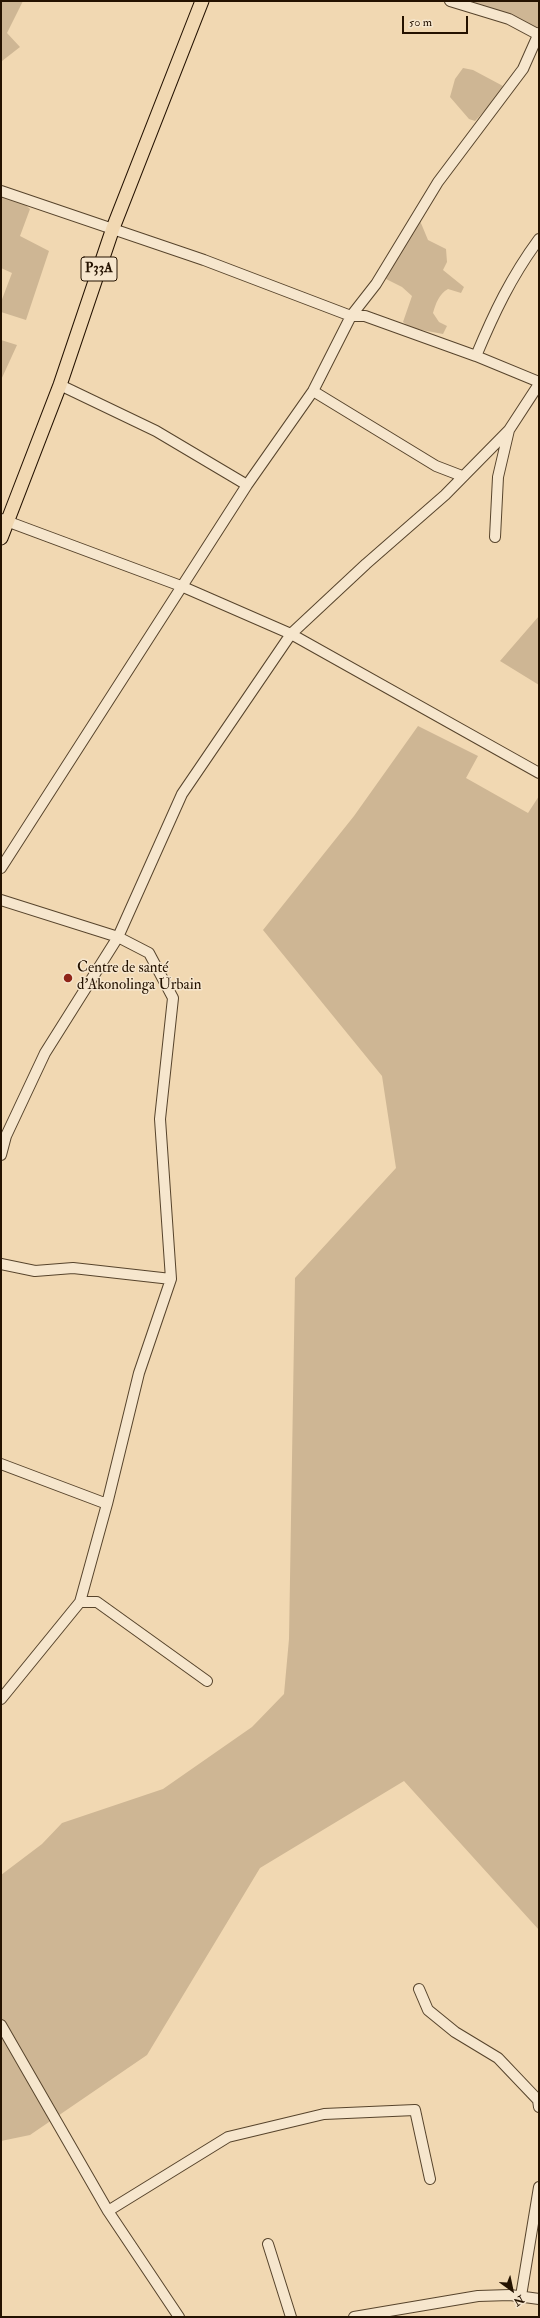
<!DOCTYPE html>
<html>
<head>
<meta charset="utf-8">
<style>
  body { margin:0 }
  #map { position:relative; width:540px; height:2318px; overflow:hidden; background:#f1d8b2; font-family:"IM FELL Double Pica",serif }
  canvas { display:block }
  .frame { position:absolute; inset:0; border:2px solid #241200; pointer-events:none }
  .north { position:absolute; left:492px; top:2270px; width:40px; height:40px; -webkit-text-stroke:3px #f6e6cd; paint-order:stroke; rotate:147deg; font-size:11px; font-weight:700; line-height:16px; text-align:center; color:#241200 }
  .north::after { content:''; display:block; margin:auto; width:14px; height:18px; background:#241200; clip-path:polygon(50% 0,100% 100%,50% 72%,0 100%) }
  .scale { position:absolute; left:402px; top:16px; width:66px; height:18px; box-sizing:border-box; border:2px solid #241200; border-top:0; padding-left:5px; font-size:12px; line-height:14px; white-space:nowrap; color:#241200; -webkit-text-stroke:3px #f6e6cd; paint-order:stroke }
</style>
</head>
<body>
<div id="map">
<canvas width="540" height="2318"></canvas>
<div class="frame"></div>
<div class="north">N</div>
<div class="scale">50 m</div>
</div>
<script>
const context = document.querySelector('canvas').getContext('2d');
context.lineJoin = 'round';
function fillPath(path, color) {
  context.fillStyle = color;
  context.fill(path, 'evenodd');
}
function stroke(path, color, width, dash) {
  context.strokeStyle = color;
  context.lineWidth = width;
  context.lineCap = dash ? 'butt' : 'round';
  context.setLineDash(dash || []);
  context.stroke(path);
}
function drawText(font, color, halo, rows, align = 'center') {
  context.font = font + ' "IM FELL Double Pica",serif';
  context.lineWidth = 3;
  context.setLineDash([]);
  context.textBaseline = 'middle';
  context.strokeStyle = halo;
  context.fillStyle = color;
  for (const [text, x, y, turn = 0] of rows) {
    context.save();
    context.translate(x, y);
    context.rotate((+turn || 0) * Math.PI / 180);
    context.textAlign = isNaN(turn) ? turn : align;
    if (halo) context.strokeText(text, 0, 0);
    context.fillText(text, 0, 0);
    context.restore();
  }
}
fillPath(new Path2D(`
  M1,1H23L7,33L20,47L2,61Z
  M450,1H539V33Z
  M463,68L473,70L503,86L491,104L475,121L469,119L450,97L455,79Z
  M1,191L17,198L30,209L20,236L49,251L26,320L1,312V302L12,273L1,268Z
  M418,216L428,240L446,249L447,262L443,270L464,287L461,293L448,289C439,294 436,303 433,313L439,322L447,326L443,334L411,328L403,322L412,296L402,287L380,276Z
  M1,340L17,345L1,380Z
  M539,616V685L500,661Z
  M418,726L478,756L466,778L528,813L539,796V1930L404,1781L260,1868L147,2055L30,2135L1,2141V1875L42,1844L62,1823L163,1789L252,1727L284,1694L289,1639L295,1278L396,1168L382,1076L263,930L354,816Z`), '#ceb694');
const minor = new Path2D(`
  M450,1L509,19L539,35
  M1,191L204,260L351,316H365L476,356L539,382
  M476,356C494,313 511,277 539,239
  M60,385L156,431L247,485
  M313,391L436,466L462,476
  M1,519L181,586L291,634L539,773
  M495,537L498,477L509,430
  M1,868L247,485L313,391L351,316L376,284L438,182L523,69L539,33
  M1,900L118,937L149,953L173,998L160,1119L171,1279L139,1373L107,1504L1,1464
  M1,1155L6,1136L45,1053L118,937L182,794L291,634L366,564L445,495L509,430L539,384
  M1,1264L35,1271L73,1268L171,1279
  M80,1602H97L207,1681
  M1,1699L80,1602L107,1504
  M419,1989L428,2010L455,2032L498,2058L538,2100L539,2107
  M1,2025L108,2211L179,2317
  M108,2211L228,2137L324,2114L415,2110L430,2179
  M268,2244L291,2317
  M521,2296L539,2187
  M354,2317L478,2296L510,2295L539,2299`);
const major = new Path2D(`
  M1,538L60,385L113,228L202,1`);
stroke(minor, '#57442c', 12);
stroke(major, '#241200', 15);
stroke(minor, '#f6e6cd', 10);
stroke(major, '#f1d8b2', 13);
for (const [x, y, r, color] of [
  [68,978,5,"#8f2418"]
]) {
  const dot = new Path2D();
  dot.arc(x, y, r, 0, 2 * Math.PI);
  context.fillStyle = color;
  context.fill(dot);
  stroke(dot, '#f6e6cd', 1.5);
}
for (const [x, y, w] of [
  [99,269,36]
]) {
  const box = new Path2D();
  box.roundRect(x - w / 2, y - 12, w, 24, 3);
  context.fillStyle = '#f6e6cd';
  context.fill(box);
  stroke(box, '#241200', 1);
}
drawText('bold 14px', '#241200', null, [
  ["P33A",99,269]
]);
drawText('15px', '#241200', '#f6e6cd', [
  ["Centre de santé",77,969],
  ["d'Akonolinga Urbain",77,986]
], 'left');
</script>
</body>
</html>
